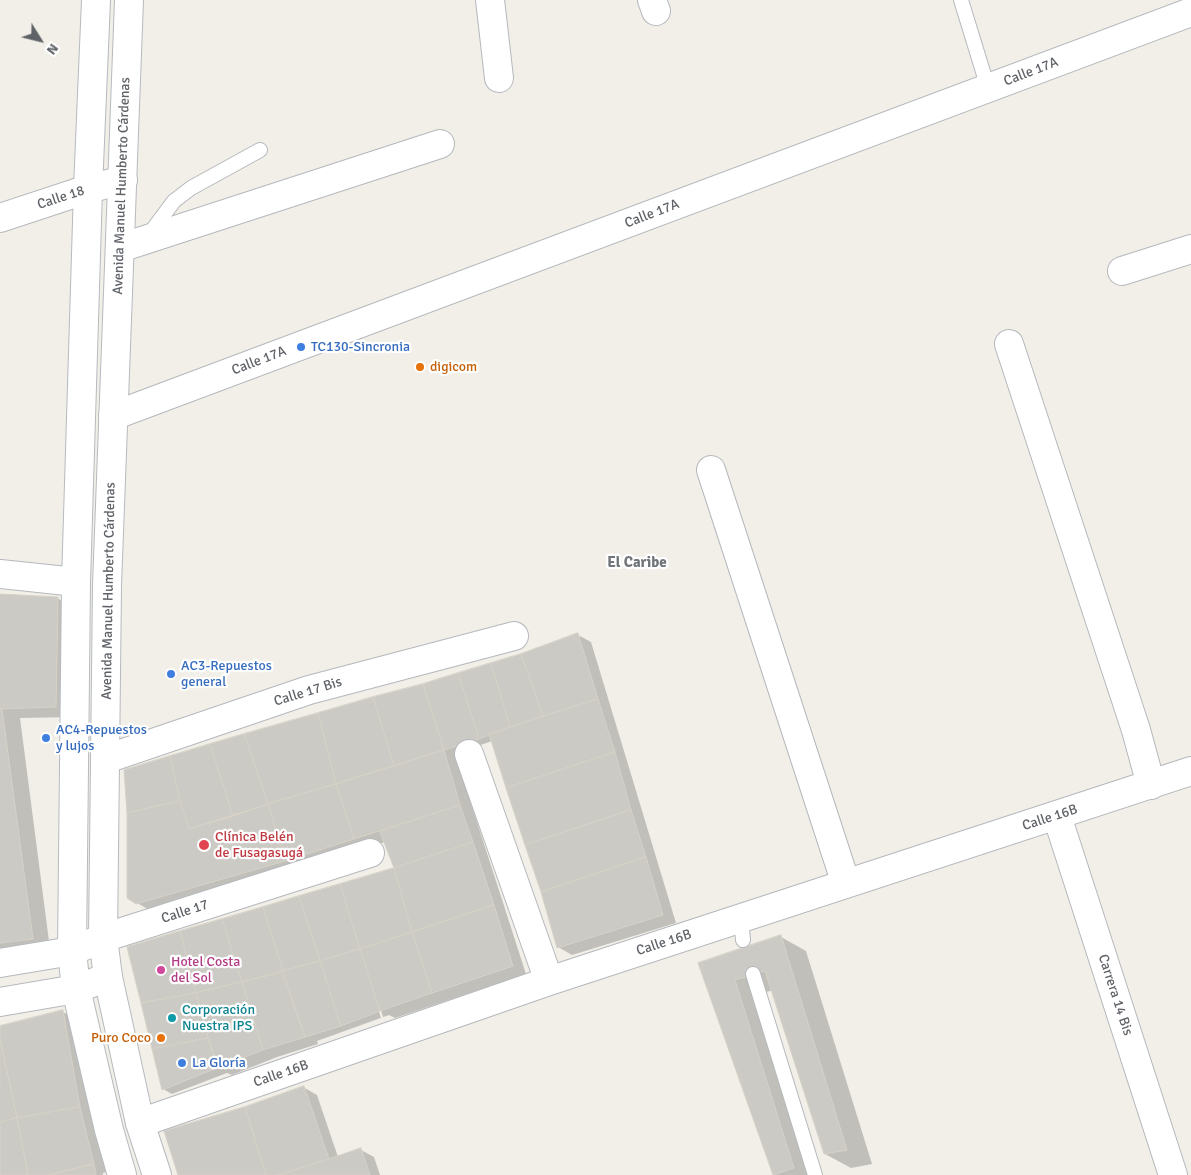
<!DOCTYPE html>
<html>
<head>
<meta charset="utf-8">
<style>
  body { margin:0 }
  #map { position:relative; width:1191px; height:1175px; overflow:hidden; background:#f1efe8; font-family:Signika,sans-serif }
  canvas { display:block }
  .north { position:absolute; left:15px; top:15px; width:50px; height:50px; -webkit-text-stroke:4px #fff; paint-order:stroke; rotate:126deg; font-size:14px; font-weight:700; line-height:20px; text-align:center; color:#5f6368 }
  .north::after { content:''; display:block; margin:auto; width:18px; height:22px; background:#5f6368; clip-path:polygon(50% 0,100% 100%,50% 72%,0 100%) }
</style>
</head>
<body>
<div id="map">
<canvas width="1191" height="1175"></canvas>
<div class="north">N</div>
</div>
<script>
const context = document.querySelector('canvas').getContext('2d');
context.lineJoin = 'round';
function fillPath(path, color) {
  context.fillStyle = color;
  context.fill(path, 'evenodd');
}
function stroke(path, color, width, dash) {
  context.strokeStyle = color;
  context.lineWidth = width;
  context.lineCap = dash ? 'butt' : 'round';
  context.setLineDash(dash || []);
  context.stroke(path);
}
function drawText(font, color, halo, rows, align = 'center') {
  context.font = font + ' Signika,sans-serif';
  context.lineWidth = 4.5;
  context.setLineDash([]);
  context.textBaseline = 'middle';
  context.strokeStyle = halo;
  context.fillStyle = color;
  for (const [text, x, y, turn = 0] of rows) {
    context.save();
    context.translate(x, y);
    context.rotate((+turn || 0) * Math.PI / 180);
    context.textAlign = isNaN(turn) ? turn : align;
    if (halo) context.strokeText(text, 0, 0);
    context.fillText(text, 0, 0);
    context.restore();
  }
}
fillPath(new Path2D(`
  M0,595L57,598L75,608L74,717L20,718L50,949L0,955Z
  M578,635L591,642L676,923L572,955L558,947L542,892L492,741L455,754L526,974L395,1018L389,1015L317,1041L318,1044L277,1057L232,1075L227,1073L172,1094L163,1089L128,948L395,869L385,842L155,913L137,903L423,686L521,655ZM341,891H344L383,1017L381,1018ZM186,952L198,999H196Z
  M781,937L806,951L872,1164L851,1168L825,1154L773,990L760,994L817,1175H774L700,963Z
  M63,1012L76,1019L93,1115L106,1172L103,1173V1175H0V1026Z
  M303,1087L317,1095L338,1157L361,1150L374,1157L380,1175H179L245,1108Z`), '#0003');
const building = new Path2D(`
  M0,594L58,597L56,707L0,709Z
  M578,633L598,699L543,716L521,654Z
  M521,654L543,716L510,727L491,663Z
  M491,663L510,727L479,739L458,673Z
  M458,673L479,739L444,750L423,684Z
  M423,684L444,750L394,766L373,697Z
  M373,697L394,766L336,784L318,713Z
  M598,699L615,752L506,788L489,734Z
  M0,709H2L33,939L0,943Z
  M318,713L336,784L268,804L244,734Z
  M244,734L268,804L233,816L210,744Z
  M210,744L233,816L189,829L180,801L170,756Z
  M444,750L460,805L354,839L336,784Z
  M615,752L631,810L525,845L506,788Z
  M170,756L180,801L127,813L124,770Z
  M336,784L354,839L285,861L268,804Z
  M180,801L189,829L268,804L285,861L136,904L127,898V813Z
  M460,805L473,842L394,868L380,832Z
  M631,810L646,857L541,892L525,845Z
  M473,842L494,905L412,932L394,868Z
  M646,857L663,915L557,948L541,892Z
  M394,868L412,932L360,949L340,884Z
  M340,884L360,949L320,961L299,896Z
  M299,896L320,961L283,971L263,907Z
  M494,905L513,966L432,993L412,932Z
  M263,907L283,971L242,982L222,919Z
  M222,919L242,982L196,993L180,931Z
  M180,931L196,993L141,1003L127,947Z
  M412,932L432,993L380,1011L360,949Z
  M781,935L847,1150L824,1154L765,971L735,980L794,1168L773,1175L698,963Z
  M360,949L380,1011L341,1026L320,961Z
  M320,961L341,1026L305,1037L283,971Z
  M282,973L305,1037L263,1050L242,982Z
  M242,982L263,1050L217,1068L196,993Z
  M196,993L208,1038L152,1049L141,1003Z
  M63,1010L80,1107L17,1118L0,1038V1026Z
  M0,1038L17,1118L0,1122Z
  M208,1038L217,1068L162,1090L152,1049Z
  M304,1086L329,1159L278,1175H266L245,1107Z
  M80,1107L94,1164L49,1175H28L17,1118Z
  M245,1107L266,1175H178L164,1131Z
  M17,1118L28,1175H0V1122Z
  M361,1148L370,1175H278L329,1159Z
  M94,1164L96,1175H49Z`);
fillPath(building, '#cccac5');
stroke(building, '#d6d1c6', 1);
const service = new Path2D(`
  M961,0L988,88
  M148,236L174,201L191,188L260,150
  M741,918L743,940
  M753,974L815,1175`);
const minor = new Path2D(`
  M490,0L499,78
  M652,0L656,11
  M0,218L88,189L123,180
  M120,248L440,144
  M1122,271L1191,249
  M1009,344L1136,730L1151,785
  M113,416L1191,12
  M711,470L846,884
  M0,574L76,582
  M469,754L549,981
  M106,759L309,690L514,636
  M1057,816L1173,1175
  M103,938L370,853
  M140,1123L549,981L1191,771`);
const tertiary = new Path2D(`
  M0,963L72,951L103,938
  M0,1002L76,989L108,977`);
const secondary = new Path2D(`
  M96,0L88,189L76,582L72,951L76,989L109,1130L122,1175
  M129,0L107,585L103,938L108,977L140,1123L157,1175`);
stroke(service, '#b5b8bc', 16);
stroke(minor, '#b5b8bc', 30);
stroke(tertiary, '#b5b8bc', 30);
stroke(secondary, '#b6babf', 30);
stroke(service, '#fff', 14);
stroke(minor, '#fff', 28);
stroke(tertiary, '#fff', 28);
stroke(secondary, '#fff', 28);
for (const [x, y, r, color] of [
  [301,347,5,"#3f7fe0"],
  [420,367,5,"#e8710a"],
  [171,674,5,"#3f7fe0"],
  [46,738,5,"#3f7fe0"],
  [204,845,6,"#e0444e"],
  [161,970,5,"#d1479c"],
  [172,1018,5,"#0f9aa8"],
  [161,1038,5,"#e8710a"],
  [182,1063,5,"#3f7fe0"]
]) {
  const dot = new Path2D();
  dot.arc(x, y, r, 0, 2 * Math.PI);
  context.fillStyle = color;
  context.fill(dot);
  stroke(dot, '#fff', 2);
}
drawText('14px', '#5f6368', '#fff', [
  ["Calle 17A",1031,72,-21],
  ["Avenida Manuel Humberto Cárdenas",122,186,-88],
  ["Calle 18",61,198,-18],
  ["Calle 17A",652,214,-21],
  ["Calle 17A",259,361,-21],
  ["Avenida Manuel Humberto Cárdenas",109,591,-89],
  ["Calle 17 Bis",308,692,-17],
  ["Calle 16B",1050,818,-18],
  ["Calle 17",185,912,-18],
  ["Calle 16B",664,943,-18],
  ["Carrera 14 Bis",1115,995,72],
  ["Calle 16B",281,1074,-19]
]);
drawText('14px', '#366cbe', '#fff', [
  ["TC130-Sincronia",311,347],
  ["AC3-Repuestos",181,666],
  ["general",181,682],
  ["AC4-Repuestos",56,730],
  ["y lujos",56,746],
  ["La Gloría",192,1063]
], 'left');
drawText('14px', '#c56008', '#fff', [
  ["digicom",430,367],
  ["Puro Coco",151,1038,"right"]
], 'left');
drawText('14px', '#be3a42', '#fff', [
  ["Clínica Belén",215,837],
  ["de Fusagasugá",215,853]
], 'left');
drawText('14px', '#b23c85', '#fff', [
  ["Hotel Costa",171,962],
  ["del Sol",171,978]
], 'left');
drawText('14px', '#0d838f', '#fff', [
  ["Corporación",182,1010],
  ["Nuestra IPS",182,1026]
], 'left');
drawText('bold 15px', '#70757a', '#fff', [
  ["El Caribe",637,563]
]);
</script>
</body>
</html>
